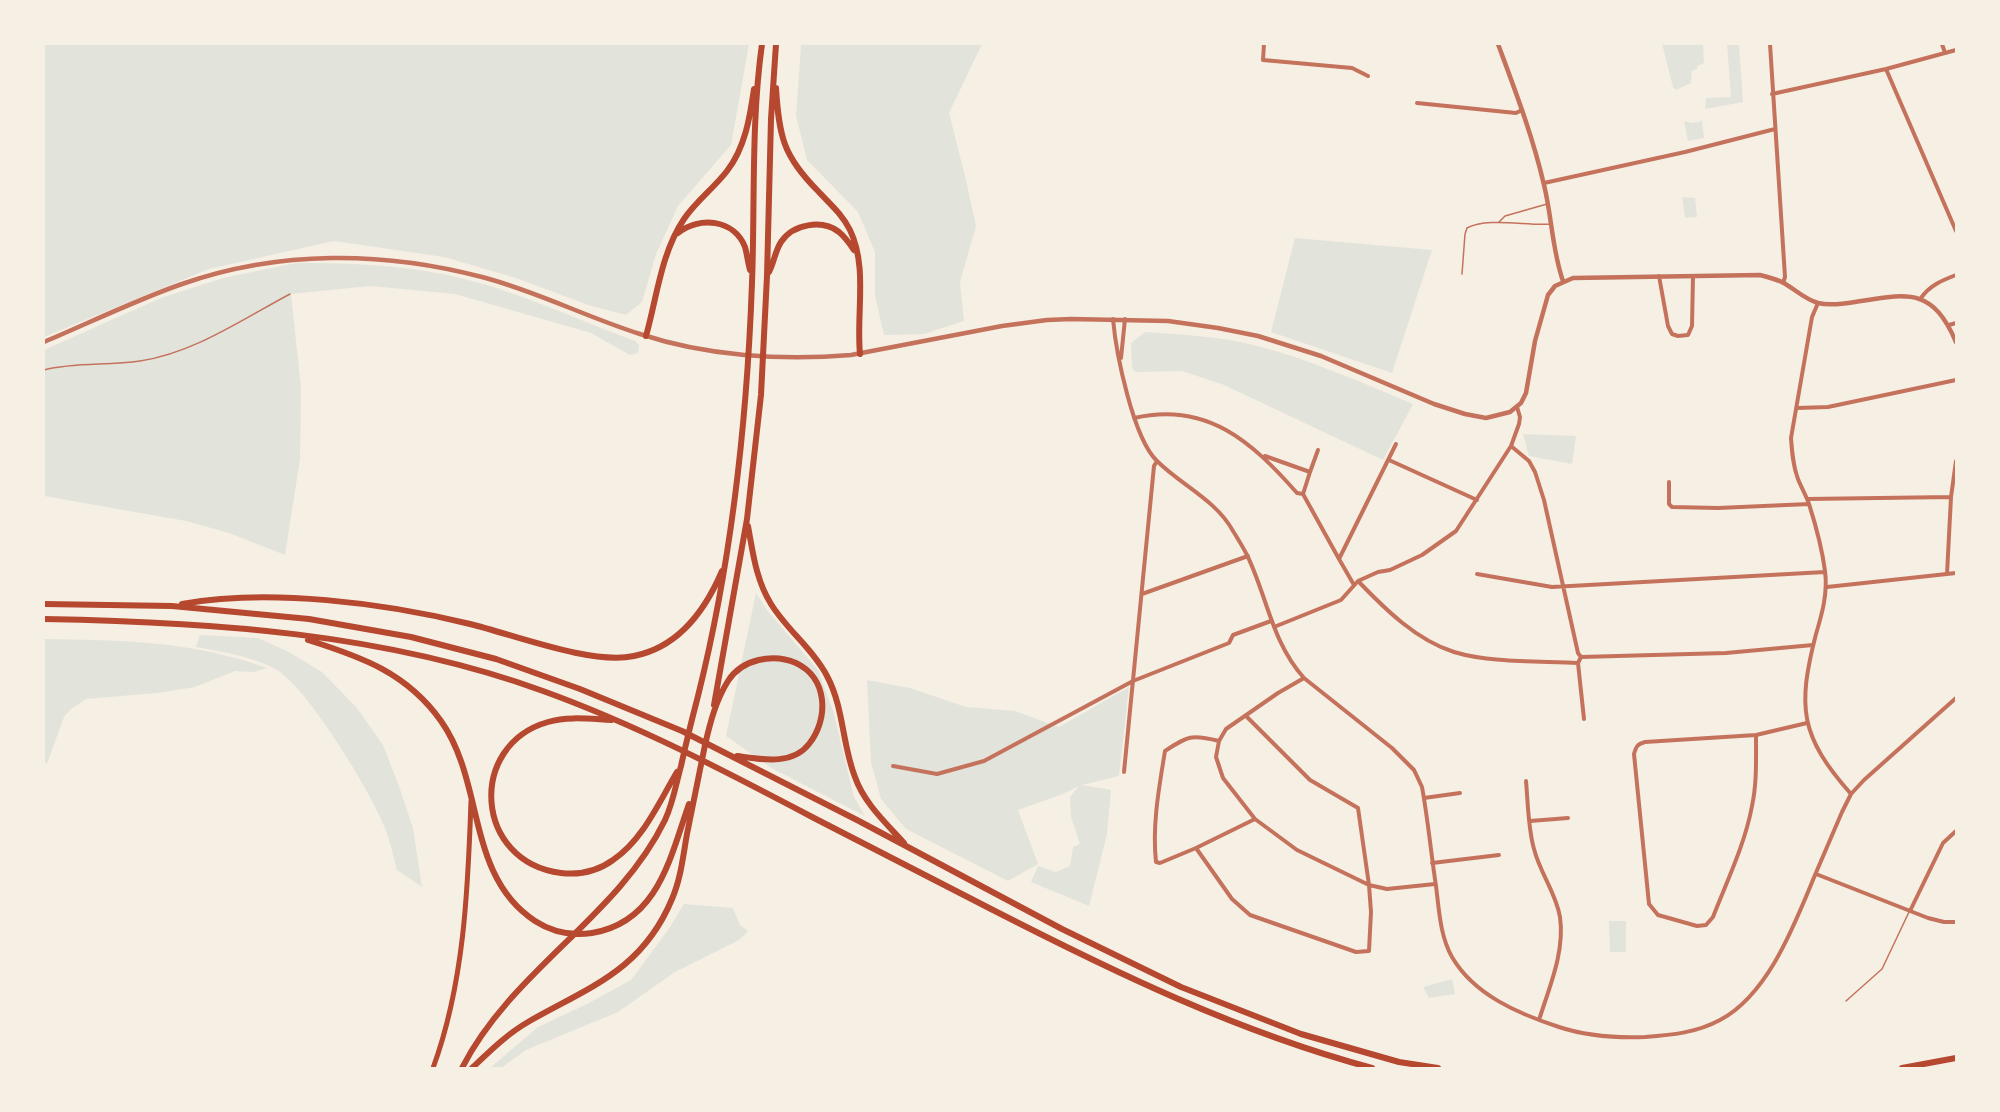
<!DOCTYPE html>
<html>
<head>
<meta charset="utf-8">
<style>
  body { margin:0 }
  #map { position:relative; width:2000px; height:1112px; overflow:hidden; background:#f6efe4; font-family:"Open Sans",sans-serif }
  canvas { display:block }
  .frame { position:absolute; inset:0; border:45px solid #f6efe4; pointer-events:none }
</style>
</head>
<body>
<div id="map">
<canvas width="2000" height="1112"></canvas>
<div class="frame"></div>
</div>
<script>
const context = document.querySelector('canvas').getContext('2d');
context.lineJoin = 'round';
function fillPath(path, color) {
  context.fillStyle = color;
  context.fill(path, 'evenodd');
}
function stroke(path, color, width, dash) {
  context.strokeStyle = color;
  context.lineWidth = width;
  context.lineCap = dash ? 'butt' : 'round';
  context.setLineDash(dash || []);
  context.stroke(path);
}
fillPath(new Path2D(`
  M44,44H749L731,145L678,206L656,254L642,302L626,315L591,306L516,278L444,257L334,241L209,269L44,337Z
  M801,44H982L949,113L966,180L976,226L960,282L964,321L924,334L884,335L875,296V252L858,212L807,160L796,116Z
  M1662,44H1703L1704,63L1697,66V69L1692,71L1691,83L1676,90L1673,87Z
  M1727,44H1739L1743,102L1705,109L1706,98L1731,97Z
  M1684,121L1693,123L1702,121L1704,138L1688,141Z
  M1682,197L1695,198L1697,217L1685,218Z
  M1295,238L1432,250L1392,373L1271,332Z
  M296,263C342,263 391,264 437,273C502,284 573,318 635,341L639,345L638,353L630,355L591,333L455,294L370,286L291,294L301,388L300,459L285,555L229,533L186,521L44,496V350L161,298L223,278Z
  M1145,332C1183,335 1221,336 1258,346C1312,360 1362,383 1413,404L1383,460L1224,385L1182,371L1135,372L1132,367L1131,343Z
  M1523,434L1576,436L1572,464L1529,456Z
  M756,593L767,610L818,670L834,714L854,797L865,816L773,769L726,736Z
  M200,635L258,638L289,652L322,672L357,708L383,745L399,786L413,828L422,887L397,870C393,855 390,840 384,826C371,792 306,685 275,669C251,656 223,652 196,647Z
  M44,639C121,640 193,641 267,668L254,672L235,671L195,687L157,693L86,699L71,709L64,717L47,764L44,762Z
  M867,680L910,688L966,707L1015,711L1059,727L1129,687L1119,776L1082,785L1111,790L1107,834L1089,906L1031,882L1038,866L1056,872L1070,866L1073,847L1080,844L1071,817L1070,797L1079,786L1063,794L1018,810L1038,864L1008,881L906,829L881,799L871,762Z
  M684,904L733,908L740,925L748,931L739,940L675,972L618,1012L526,1050L501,1068H490L538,1027L587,1004L631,980L668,930Z
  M1609,921H1626V952H1610Z
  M1452,979L1455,994L1429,998L1423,987Z`), '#e2e4dc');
stroke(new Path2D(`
  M1499,222L1505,216L1547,204
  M1462,274L1465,234L1467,228C1487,217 1527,226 1551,224
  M44,370C75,362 108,366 140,361C194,353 243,319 290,294
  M1846,1001L1882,969L1909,912`), '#c5725c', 1.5);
stroke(new Path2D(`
  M1264,44L1263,60L1352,68L1368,76
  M1770,44L1785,277L1783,283
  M1942,44L1945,53
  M1886,69L1956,231
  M1772,94L1886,69L1956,50
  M1417,103L1516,113L1522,110
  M1544,183L1685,152L1775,129
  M1659,276L1668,326L1672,334L1678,336L1688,335L1692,326L1693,276
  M1921,298C1930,285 1943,280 1956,275
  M1818,303L1812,317L1791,438C1792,452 1793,466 1798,479C1801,487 1806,495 1809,504C1816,526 1822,548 1825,571C1828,593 1822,614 1816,634C1797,708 1800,736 1851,794
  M1113,319C1116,353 1133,438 1157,461C1181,485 1216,500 1233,531C1238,539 1243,547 1247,555C1267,596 1272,643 1304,678L1392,748L1414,770L1422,787C1428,820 1431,853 1436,886C1439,909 1440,936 1452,957C1474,995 1519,1014 1559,1027C1586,1036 1617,1038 1645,1037C1671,1035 1696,1033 1720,1020C1769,994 1795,923 1815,875C1824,854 1833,833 1842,812L1851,794L1864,780L1956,698
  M1949,325L1956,323
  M1121,358L1125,319
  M1797,408L1828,407L1956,380
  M1134,418C1207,401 1252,442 1297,493L1303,494L1339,559
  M1511,446L1529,461L1535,472L1544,500L1578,653L1581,657L1578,663L1584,719
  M1265,456L1310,472L1303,494
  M1389,460L1477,500
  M1310,472L1318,450
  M1669,482V504L1672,507L1718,508L1809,504
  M1807,499L1951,497L1956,461
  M1477,574L1552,587L1825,572
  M1947,574L1951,497
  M1358,581C1385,609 1416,640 1454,652C1490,663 1540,661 1578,663
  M1354,585L1339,559L1396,444
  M1827,587L1956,573
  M1142,594L1248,556
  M1274,627L1341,600L1358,581L1378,572L1390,570L1422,555L1456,531L1511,446L1519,424L1520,417L1517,407
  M1581,657L1726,653L1813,645
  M1304,678L1278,693L1226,729L1219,741L1216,757L1223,778L1255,819L1297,850L1369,885L1387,889L1435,884
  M1756,735C1756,759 1757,783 1752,806C1745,844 1727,881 1713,917L1706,925L1697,926L1658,915L1649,904L1634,754C1636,747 1637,744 1645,742L1756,735L1807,723
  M1219,741C1191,734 1188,736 1165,751C1159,788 1152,825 1156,862L1160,863L1196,848L1232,899L1250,915L1356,952L1369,951L1371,912L1369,885L1358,808L1310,780L1246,716
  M893,766L937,774L984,761L1133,681L1229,643L1233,635L1271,621
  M1124,772L1154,466L1157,461
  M1526,781C1528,803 1528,828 1534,849C1540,873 1556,893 1560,917C1565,952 1549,988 1539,1020
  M1424,798L1460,793
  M1530,821L1568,818
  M1196,848L1255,819
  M1432,863L1499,855
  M1816,874L1928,918L1944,922H1956
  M1910,911L1943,843L1956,831`), '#c5725c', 4);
stroke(new Path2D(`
  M1498,44C1515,90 1533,137 1544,185C1552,217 1552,250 1563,281
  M44,342C89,323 136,300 182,284C279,250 383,251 482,277C536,291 586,317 640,334C706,356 782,361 851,355L1002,326L1047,320L1071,319L1168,321L1218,328L1258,336L1321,356L1434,404L1465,414L1486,418L1510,412L1521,403L1526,393L1535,341L1548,295L1555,286L1573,278L1760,275C1768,277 1775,279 1782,282C1795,289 1804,299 1818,303C1830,306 1843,304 1855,302C1907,294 1932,286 1956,342`), '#c5725c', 4.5);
stroke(new Path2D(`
  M433,1068C464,984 468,890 471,801`), '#b5482f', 5);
stroke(new Path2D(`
  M776,88C779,136 783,156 818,191C830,204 842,214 850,230C868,267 856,314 860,354
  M678,233C699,216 734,219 745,247C747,254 748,263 750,270
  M769,272C774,263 775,251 781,242C793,224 822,219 839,232C845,237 850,244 854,250
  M646,336C657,297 661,253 684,219C696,201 714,188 727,171C745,148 750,117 754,89
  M748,526C753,553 756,580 771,604C787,630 813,649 827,676C844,708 842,744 855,777C864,803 886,823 904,843
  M44,604L172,606L309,619L411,637L496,659L580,689L682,731L857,820L1062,929L1181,987L1301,1034L1399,1062L1438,1068
  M182,604C268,588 385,603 470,624C515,635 591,665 634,656C679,647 705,611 722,571
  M44,619C211,622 384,633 543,691C637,725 725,771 814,818C873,848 932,879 991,909C1114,972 1238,1032 1372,1068
  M308,640C362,657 407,673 441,721C485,783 466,876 535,921C552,932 572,936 592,933C658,922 670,858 689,804
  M714,705L747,519L761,395L767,276L771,119L776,44
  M611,720C590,719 568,716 548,722C467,745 474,862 561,873C579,875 598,871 613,860C643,840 659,802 677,772
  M462,1068C512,970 618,917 665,820C673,803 676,784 681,766C686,743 692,719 698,696C732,560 747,422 752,283C755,204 751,122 762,44
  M472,1068C489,1052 507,1034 528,1022C589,987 642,971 672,899C681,878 683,856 687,834C693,804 699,774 705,745C710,723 716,700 728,681C742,659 773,653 796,663C828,678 829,719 809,744C792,766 760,759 737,756
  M1902,1068L1956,1058`), '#b5482f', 6);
</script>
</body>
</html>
